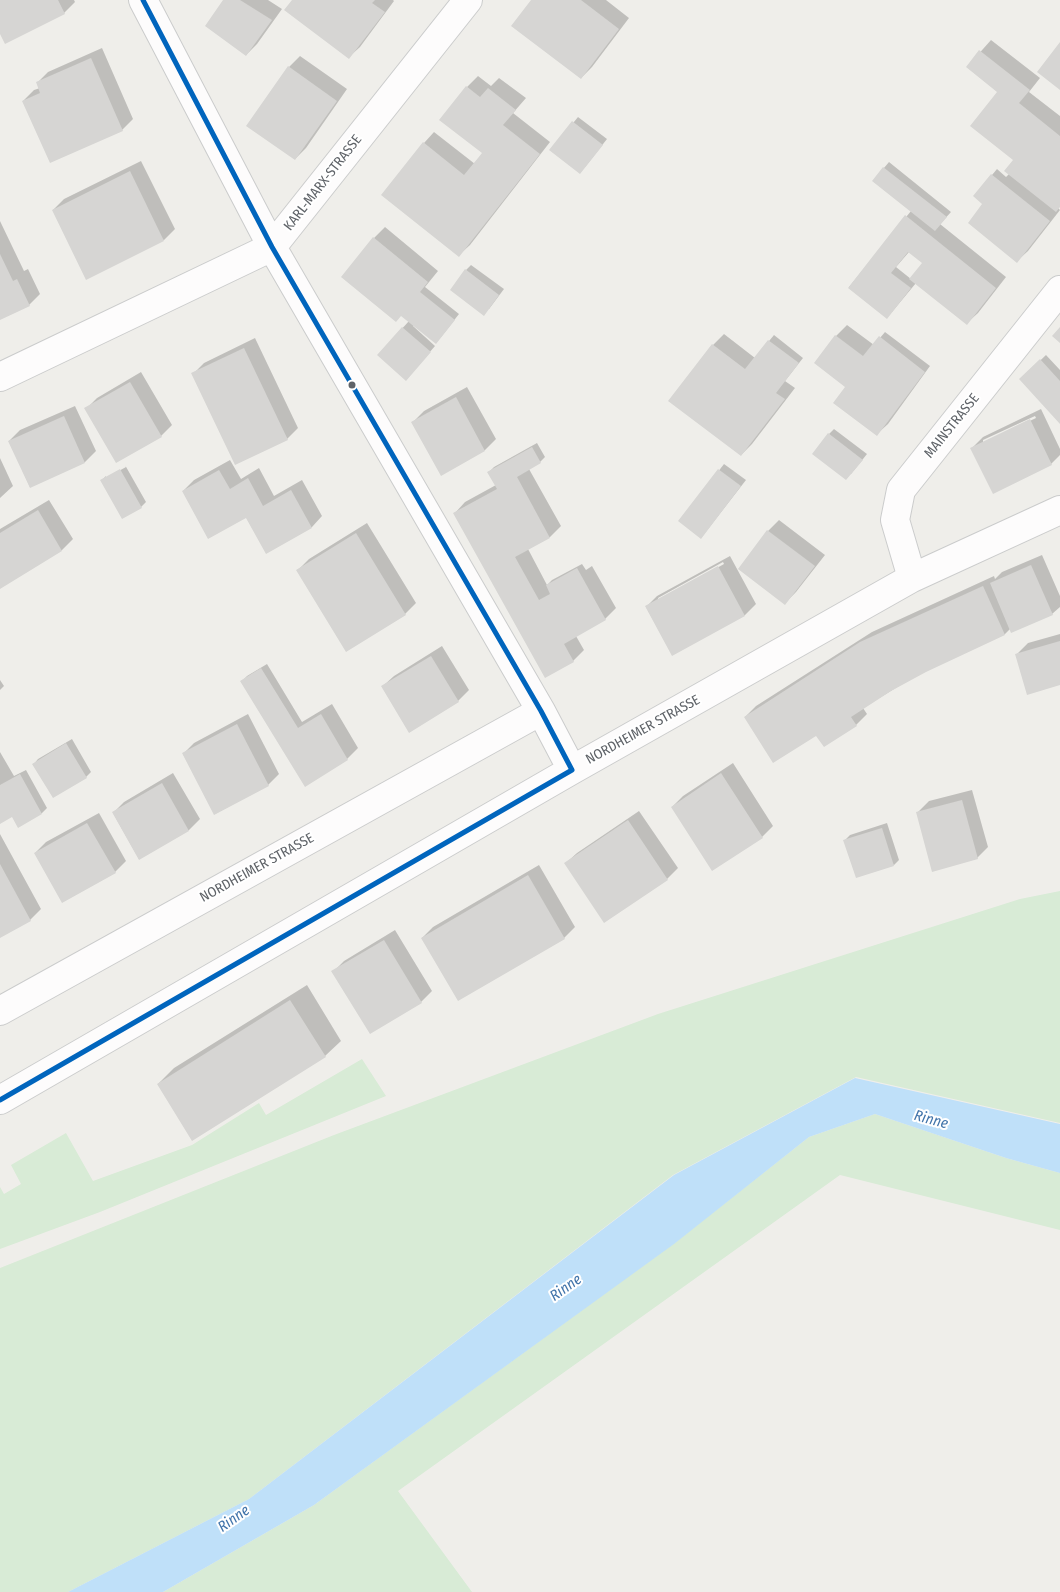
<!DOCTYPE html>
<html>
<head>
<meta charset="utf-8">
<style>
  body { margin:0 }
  canvas { display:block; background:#efeeea }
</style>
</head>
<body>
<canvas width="1060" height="1592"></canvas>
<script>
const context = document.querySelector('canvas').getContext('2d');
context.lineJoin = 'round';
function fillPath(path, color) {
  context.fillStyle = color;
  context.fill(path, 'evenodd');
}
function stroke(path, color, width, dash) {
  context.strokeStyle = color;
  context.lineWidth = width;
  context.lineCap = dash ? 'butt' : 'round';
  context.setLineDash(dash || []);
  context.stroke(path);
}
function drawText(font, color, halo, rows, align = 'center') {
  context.font = font + ' "Fira Sans Condensed",sans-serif';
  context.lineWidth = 4;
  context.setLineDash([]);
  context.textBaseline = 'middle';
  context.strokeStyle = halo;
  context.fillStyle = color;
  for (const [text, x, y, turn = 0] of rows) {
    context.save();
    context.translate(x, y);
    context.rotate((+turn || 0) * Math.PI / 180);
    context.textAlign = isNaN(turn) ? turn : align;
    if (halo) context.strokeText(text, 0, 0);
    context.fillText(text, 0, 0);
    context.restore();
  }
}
fillPath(new Path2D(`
  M1060,891V1123L856,1077L673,1175L249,1499L68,1592H0V1268L334,1135L658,1014L1020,899Z
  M362,1059L386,1096L100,1212L0,1249V1187L4,1194L21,1184L11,1165L66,1133L93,1181L192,1145L259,1103L266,1115Z
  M875,1114L1006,1158L1060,1173V1230L840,1175L398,1491L472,1592H163L314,1505L673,1244L809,1137Z`), '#d8ebd6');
fillPath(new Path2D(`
  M855,1078L1060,1124V1173L1006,1158L875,1114L809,1137L674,1244L314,1505L163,1592H68L249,1499L674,1175Z`), '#bfe0f9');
fillPath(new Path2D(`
  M0,0H74L75,2L64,13L0,31Z
  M225,0H268L282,9L257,44L246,55Z
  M294,0H393L394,1L360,47L349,57Z
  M533,0H606L629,18L592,67L581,78Z
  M991,40L1040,78L1029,92L1060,116V206L1058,208L1060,210L1028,251L1017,261L988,199L992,175L997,169L1006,177L1009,174L1015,160L998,92L967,67Z
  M102,48L133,119L122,130L23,101L34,90L40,88L37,83L48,72Z
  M300,56L347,89L306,148L295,159L289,67Z
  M478,76L491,86L499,78L526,98L513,113L550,142L470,245L459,255L424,143L434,132L475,164L483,153L467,87Z
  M578,117L607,139L585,167L551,150Z
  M141,161L175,229L164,240L53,210L64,199Z
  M889,162L951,212L940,224L1006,277L978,313L967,323L916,283L892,312L849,287L911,211L873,181ZM909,252L924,263L911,279L896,267Z
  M0,221L24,271L28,269L40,294L29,305L0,319Z
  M385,227L438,271L425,287L459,314L441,337L414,324L413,326L435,346L411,374L378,355L409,321L374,238Z
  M471,265L504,289L489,309L466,270Z
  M847,325L874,345L885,332L930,366L888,424L877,434L847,387L816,363L836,336Z
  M724,334L755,358L774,335L803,358L785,381L795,388L752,444L741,455L713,345Z
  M255,338L298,428L287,439L193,374L204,363Z
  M1046,355L1060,370V422L1021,379Z
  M141,372L172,425L161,436L86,409L97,398Z
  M467,387L496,439L485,450L442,474L413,422L424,411Z
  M75,406L96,451L85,462L30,487L9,441L20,430Z
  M1041,409L1060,449V455L1051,464L972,448L983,437ZM1035,416L1036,418L983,443V440Z
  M834,429L867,454L851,474L829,434Z
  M537,443L545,457L540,462L529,469L561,526L550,537L528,549L547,585L552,580L582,564L586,570L592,566L616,608L605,619L576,636L584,650L573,661L455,513L465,502L496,485L489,472L494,467Z
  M0,458L13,486L0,498Z
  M230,460L241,479L259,468L274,496L302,480L322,516L312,527L266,552L246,517L183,491L194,480Z
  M724,464L746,480L701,538L680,521Z
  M125,465L146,502L141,507L102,480L106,476V478L126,467Z
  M49,500L73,539L62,550L0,587V529Z
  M779,520L825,555L796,592L785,603L768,531Z
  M367,523L416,603L405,614L298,570L309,559Z
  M1042,555L1060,596V607L1052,614L1011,628L1005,634L925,670L863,708L867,714L856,725L817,734L745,717L756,706L872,632L994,576L995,579L1002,572Z
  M730,556L756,604L745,615L672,654L646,607L657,596ZM723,562L724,564L658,601V598Z
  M1060,634V684L1017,654L1028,643Z
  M442,646L469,690L458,701L383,686L394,676Z
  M267,664L302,722L332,704L358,748L347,759L305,785L242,681L247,676Z
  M0,680L4,686L0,690Z
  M248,714L279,774L268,785L215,814L183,754L194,743Z
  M72,739L91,772L86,777L33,765L38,759Z
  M0,752L14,776L26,770L47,808L42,813L18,826L12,815L0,823Z
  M733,763L773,826L762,837L672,807L683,796Z
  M173,773L200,819L189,830L139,859L113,813L124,802Z
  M972,790L988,847L977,858L918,812L929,801Z
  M639,811L678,868L667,879L566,863L577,853Z
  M99,813L126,861L115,872L35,853L46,842Z
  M887,823L899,860L894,865L845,840L850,835Z
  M0,834L41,909L30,920L0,937Z
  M539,865L575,927L564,938L458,999L422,938L433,927Z
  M395,930L432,991L421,1002L333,972L344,961Z
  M307,985L341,1041L325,1056L158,1084L174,1068Z`), '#0003');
fillPath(new Path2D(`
  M0,0H58L65,14L5,44L0,34Z
  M223,0H240L272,20L246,56L205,26Z
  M292,0H375L372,3L385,12L349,59L284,10Z
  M531,0H581L619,29L581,79L511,26Z
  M1060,42V90L1037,72Z
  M979,50L1030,90L1019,103L1060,136V207L1056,212L1004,171L1013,160L970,126L997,92L966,67Z
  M91,58L123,131L50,163L22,101L40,93L36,82Z
  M288,66L337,101L295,160L246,126Z
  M466,86L480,97L488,88L516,110L503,125L540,154L459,257L381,195L423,142L464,175L478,158L482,153L439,120Z
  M572,121L603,145L580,174L549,150Z
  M883,167L947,217L935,231L872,181Z
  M130,171L164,241L86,280L52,210Z
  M991,174L1050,221L1017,263L968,223L982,204L973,196Z
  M905,215L996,288L967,325L909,279L922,263L908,252L891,273L911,288L887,319L848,288Z
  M373,237L428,282L420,292L455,320L436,344L401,316L396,322L341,277Z
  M0,254L13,281L17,279L30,306L0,320Z
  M465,269L499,295L484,316L450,290Z
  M402,327L431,352L406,381L377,355Z
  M1060,327V343L1052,336Z
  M835,335L863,356L879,336L925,372L877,436L833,403L845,387L814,363Z
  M768,340L799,363L776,393L785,399L741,456L668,401L712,344L745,369Z
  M244,348L288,440L235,465L191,373Z
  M1040,359L1060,381V424L1019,379Z
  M130,382L162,437L116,463L84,408Z
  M456,397L485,451L441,476L411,422Z
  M64,416L85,463L30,488L8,441Z
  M1030,419L1052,465L993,494L970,448Z
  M828,433L863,460L846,480L812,454Z
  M532,447L541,463L517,477L550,538L515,557L539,600L550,594L546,585L577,568L606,620L564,644L574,662L545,678L453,513L497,489L487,472Z
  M120,469L142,508L122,519L100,480Z
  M718,469L741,486L701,539L678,521Z
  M219,470L230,489L248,478L263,506L291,490L312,528L266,554L246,518L208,539L182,491Z
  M38,510L62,551L0,589V533Z
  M767,530L815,566L785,605L738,569Z
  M356,533L406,615L346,652L296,570Z
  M1031,565L1053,615L1011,633L990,583Z
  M718,566L745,616L672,656L645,606Z
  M983,586L1005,635L926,672L891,691L851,717L857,726L824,747L816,736L773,763L744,717L860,642Z
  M1060,641V685L1027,695L1015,654Z
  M431,656L459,702L409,733L381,686Z
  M261,668L298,728L321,714L348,760L305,787L240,681Z
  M237,724L269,786L214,815L182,753Z
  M66,743L87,778L53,798L32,764Z
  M721,773L763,838L712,871L671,807Z
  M20,774L42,814L18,828L12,817L0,824V785Z
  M162,783L189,831L139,860L112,812Z
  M962,800L978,859L932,872L916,812Z
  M628,820L668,880L604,923L564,863Z
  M87,823L116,873L62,903L34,853Z
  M882,828L894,866L856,878L843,840Z
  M0,864L31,921L0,938Z
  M528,875L565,939L458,1001L421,938Z
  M384,940L422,1003L370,1034L331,971Z
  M290,1000L326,1057L192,1141L157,1084Z`), '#d6d5d3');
const minor = new Path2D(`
  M143,0L272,247L541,711L572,770
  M0,377L272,247L468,0
  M912,578L895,520L901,490L1060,290
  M0,1011L541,711
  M0,1100L572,770L912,578L1060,510`);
stroke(minor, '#cbcccc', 30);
stroke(minor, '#fdfcfc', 28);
stroke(new Path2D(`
  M143,0L272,247L541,711L572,770
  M0,1100L572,770`), '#0065bd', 5);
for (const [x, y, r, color] of [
  [352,385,4.5,"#5f6368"]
]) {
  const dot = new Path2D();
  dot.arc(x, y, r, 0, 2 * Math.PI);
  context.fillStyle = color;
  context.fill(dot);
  stroke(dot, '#fff', 2);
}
drawText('14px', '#5f6368', '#fff', [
  ["KARL-MARX-STRASSE",323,183,-52],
  ["MAINSTRASSE",952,426,-51],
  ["NORDHEIMER STRASSE",643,730,-29],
  ["NORDHEIMER STRASSE",257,868,-29]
]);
drawText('italic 15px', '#4174aa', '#fff', [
  ["Rinne",931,1120,15],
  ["Rinne",566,1288,-35],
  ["Rinne",234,1519,-35]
]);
</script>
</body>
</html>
